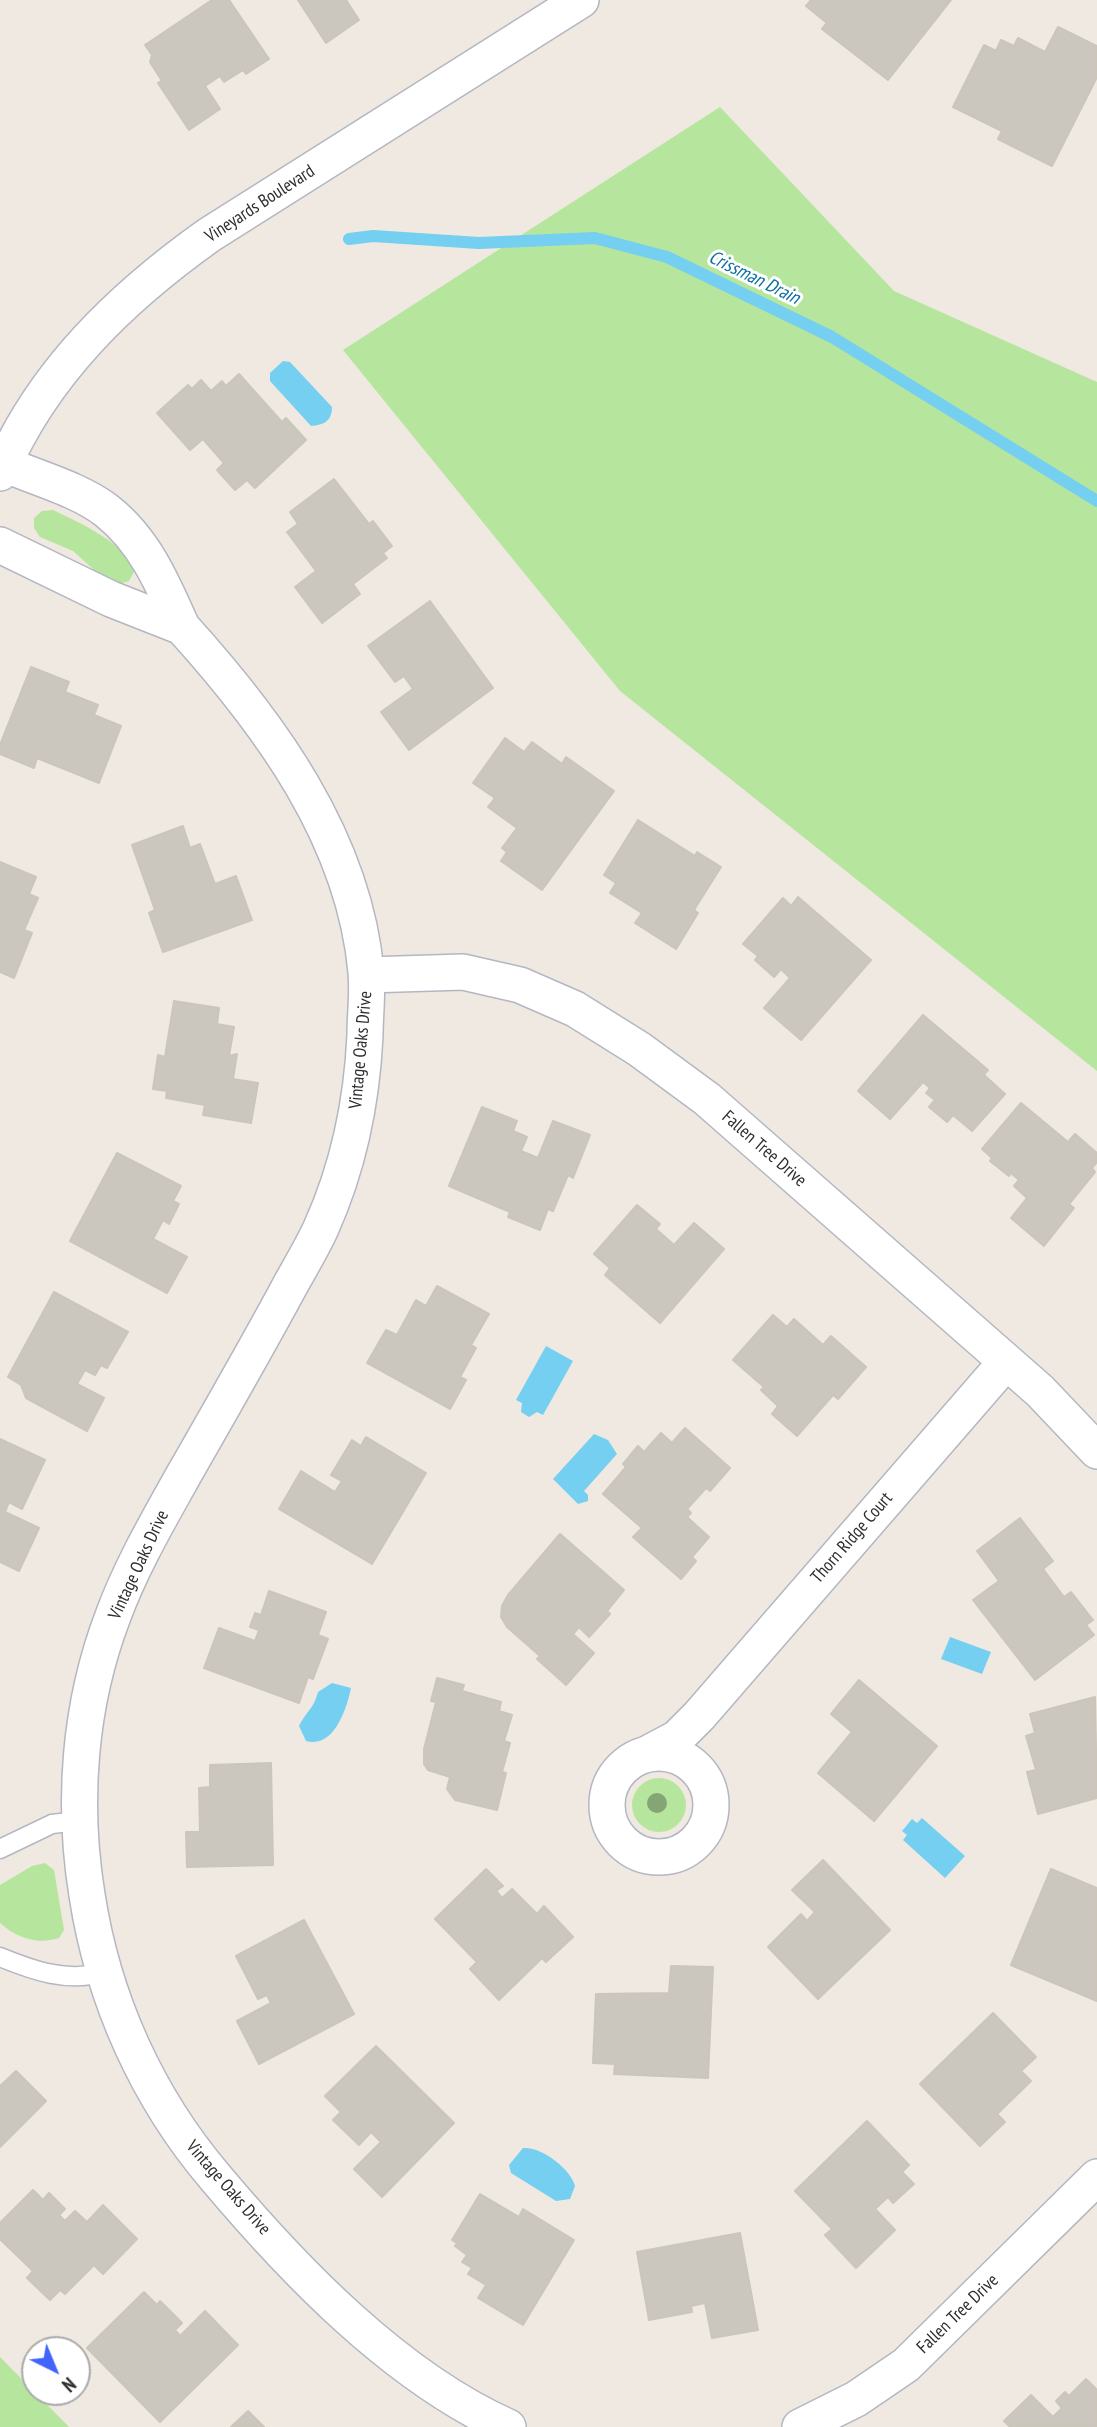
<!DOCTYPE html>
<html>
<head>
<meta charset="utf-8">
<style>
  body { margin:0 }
  #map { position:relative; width:1097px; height:2427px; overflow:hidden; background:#efe9e1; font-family:"PT Sans Narrow",sans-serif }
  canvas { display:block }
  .north { position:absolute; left:21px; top:2336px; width:70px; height:70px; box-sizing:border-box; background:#fff; border:2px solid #ababab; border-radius:50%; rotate:137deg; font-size:19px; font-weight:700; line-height:28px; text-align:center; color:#2e2e2e }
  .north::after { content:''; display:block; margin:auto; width:24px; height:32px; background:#4264fb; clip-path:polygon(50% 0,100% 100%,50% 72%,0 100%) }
</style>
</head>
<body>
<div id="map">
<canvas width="1097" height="2427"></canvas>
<div class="north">N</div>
</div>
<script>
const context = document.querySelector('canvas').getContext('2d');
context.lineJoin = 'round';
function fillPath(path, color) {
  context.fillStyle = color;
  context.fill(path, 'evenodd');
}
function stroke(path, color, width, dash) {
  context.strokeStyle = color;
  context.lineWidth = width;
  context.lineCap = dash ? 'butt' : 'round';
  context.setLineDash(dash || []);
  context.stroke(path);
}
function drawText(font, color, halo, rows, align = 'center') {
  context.font = font + ' "PT Sans Narrow",sans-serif';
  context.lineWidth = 6;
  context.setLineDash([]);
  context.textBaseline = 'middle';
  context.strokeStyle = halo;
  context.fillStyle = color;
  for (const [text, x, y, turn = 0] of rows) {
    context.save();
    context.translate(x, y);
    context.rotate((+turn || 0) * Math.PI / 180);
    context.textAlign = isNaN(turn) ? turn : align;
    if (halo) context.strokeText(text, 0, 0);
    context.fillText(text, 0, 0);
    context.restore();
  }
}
fillPath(new Path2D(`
  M720,107L894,291L1097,382V1071L620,691L343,350Z
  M53,510C76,521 130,545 134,572L129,581L112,586L73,551L40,537L34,528V518L42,511Z
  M632 1805a27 27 0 1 1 54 0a27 27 0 1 1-54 0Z
  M45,1863L54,1870L64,1930L59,1938C37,1945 17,1938 0,1923V1885L32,1866Z
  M0,2357L69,2427H0Z`), '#b6e59e');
fillPath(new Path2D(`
  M283,361L290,362L332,407C332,421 324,425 311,426L270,381V373Z
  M546,1346L573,1361L543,1415L537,1412L529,1417L521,1412L522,1403L516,1400Z
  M594,1434L608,1440L617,1454L584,1491L588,1495V1501L578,1504L553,1479Z
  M950,1637L991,1652L982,1674L941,1659Z
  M332,1683L351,1688C347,1708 334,1749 306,1741L299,1726C307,1710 313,1710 318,1692Z
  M922,1818L965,1856L945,1878L903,1840L907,1835L902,1831L912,1819L917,1823Z
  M523,2148C541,2146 571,2169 575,2186L570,2199L556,2201L511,2173L509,2165Z`), '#75cff0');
stroke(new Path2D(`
  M349,239L373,236L479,243L595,238L667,257L832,337L1097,501`), '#75cff0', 12);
const building = new Path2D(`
  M212,0H229L269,59L246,74L243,70L224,82L220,76L205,86L220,109L189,130L158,83L162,81L150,62L152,55L145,45Z
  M298,0H346L359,20L326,43Z
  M811,0H951L888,80L822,29L827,23L806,6Z
  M1058,27L1097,46V77L1052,166L998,139L1002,131L953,107L984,45L996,51L1001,40L1014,46L1018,38L1045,52Z
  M239,374L282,422L286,418L306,440L255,488L247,480L235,490L217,470L224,463L203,439L190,450L157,413L188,385L192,389L201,380L211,391L222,381L226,386Z
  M334,479L369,524L373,521L392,546L383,553L387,558L353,584L360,594L322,623L295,587L316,571L287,532L298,524L290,512Z
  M430,601L493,688L409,750L381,712L413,689L404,676L395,682L368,646Z
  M31,667L69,682L65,692L98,705L94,715L121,726L99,783L37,758L34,768L0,754V745Z
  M505,738L524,752L532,742L562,764L566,757L614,791L542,890L501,861L507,852L502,848L517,828L488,807L495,798L473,783Z
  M638,820L695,856L697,852L721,867L694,910L698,913L676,949L635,923L642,913L610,893L616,883L604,875Z
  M183,826L190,848L200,844L215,884L236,876L252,920L163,952L149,913L155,910L132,845Z
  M0,862L36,877L29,894L38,898L24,930L32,933L14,978L0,972Z
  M798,897L871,960L801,1040L764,1008L790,978L781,969L774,977L755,960L758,956L743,944L783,898L791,906Z
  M174,1001L219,1008L217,1024L234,1027L229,1056L237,1054L233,1079L258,1083L251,1123L203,1115L205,1105L166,1098L167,1091L153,1089L158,1055L165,1057Z
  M923,1015L988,1070L984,1075L1005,1094L972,1131L953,1115L947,1122L929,1107L935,1100L926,1093L930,1088L923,1082L890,1119L858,1091Z
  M1021,1103L1068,1142L1075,1134L1097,1153V1162L1092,1168L1095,1172L1069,1204L1074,1208L1044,1246L1011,1218L1027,1198L1014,1186L1019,1180L1011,1173L1009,1176L990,1161L992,1158L982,1149Z
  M482,1107L517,1121L513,1131L527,1137L521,1151L538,1158L553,1121L590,1135L573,1178L568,1175L553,1211L548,1209L540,1230L508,1217L510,1212L449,1186Z
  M117,1153L181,1186L173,1201L179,1204L169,1224L163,1220L153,1239L187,1257L167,1293L70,1241Z
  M637,1205L660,1224L656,1229L674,1245L694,1223L724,1249L660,1323L605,1275L610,1268L594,1254Z
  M437,1286L489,1314L471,1345L476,1348L460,1377L466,1380L450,1409L367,1363L386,1330L397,1335L416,1300L426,1306Z
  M54,1292L128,1332L107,1368L101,1365L95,1375L85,1370L77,1384L104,1398L87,1431L26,1398L21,1385L8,1377Z
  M773,1315L787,1327L794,1319L823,1345L831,1336L866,1367L838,1399L833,1395L797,1436L772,1414L778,1406L761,1390L764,1387L733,1360Z
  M685,1428L730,1468L710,1491L706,1488L687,1509L691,1513L687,1517L709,1537L692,1557L696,1561L681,1579L633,1537L642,1528L603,1494L626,1467L623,1464L638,1446L644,1452L661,1433L672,1443Z
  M366,1437L426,1473L372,1564L279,1509L301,1471L335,1492L342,1481L331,1475L352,1440L361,1446Z
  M0,1439L45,1460L22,1509L9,1502L5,1512L39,1528L19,1571L0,1562Z
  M1020,1518L1053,1561L1043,1569L1064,1597L1071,1592L1093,1620L1086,1625L1094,1635L1035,1680L973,1600L999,1581L977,1551Z
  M560,1534L624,1590L607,1611L610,1614L589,1637L579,1627L573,1634L594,1653L566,1685L537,1659L540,1656L507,1627L501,1617L502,1606L508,1595Z
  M269,1591L326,1612L318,1635L328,1639L313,1679L308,1677L299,1703L204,1668L219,1628L255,1641L259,1630L250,1627L255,1613L261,1615Z
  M437,1678L464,1685L462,1691L501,1702L499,1711L512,1715L504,1741L510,1743L502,1772L506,1773L497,1810L455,1800L447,1789L450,1777L428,1770L424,1764V1749L436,1702L431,1701Z
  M859,1680L937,1746L874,1821L818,1773L852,1732L831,1714Z
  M1095,1697L1097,1798L1038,1814L1027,1772L1036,1770L1026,1736L1035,1733L1030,1714Z
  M271,1763L273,1865L187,1867L186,1832H200L199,1788L210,1787V1765Z
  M823,1860L890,1930L818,1999L768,1947L801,1914L807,1921L815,1912L792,1890Z
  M486,1869L503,1886L496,1891L502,1898L512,1889L537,1914L544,1906L573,1937L546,1962L542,1958L499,2000L470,1969L477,1962L435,1919Z
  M1051,1869L1097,1888V2001L1011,1965Z
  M304,1920L354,2014L259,2064L237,2021L271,2003L267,1995L258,1999L236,1956Z
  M671,1966L713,1967L708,2078L614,2074L615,2064L593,2063L596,1994L669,1993Z
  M993,2013L1036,2057L1021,2071L1031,2081L997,2114L1005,2122L980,2146L920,2084Z
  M376,2046L454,2123L382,2197L354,2169L381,2142L371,2132L359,2145L333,2120L341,2112L325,2096Z
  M16,2071L46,2101L0,2147V2086Z
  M867,2121L909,2165L902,2172L914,2184L893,2203L888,2197L875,2209L895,2230L856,2268L825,2235L832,2229L795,2191Z
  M33,2190L43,2200L49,2193L65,2209L59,2215L65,2221L75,2211L87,2222L103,2205L137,2239L103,2274L94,2265L65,2294L60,2290L50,2300L27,2278L33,2271L0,2239V2223Z
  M480,2194L519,2217L523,2209L574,2240L523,2325L478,2298L486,2285L468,2274L472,2268L462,2262L467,2255L455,2246L457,2243L452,2240Z
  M740,2233L758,2330L712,2338L705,2303L691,2306L692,2312L649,2320L637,2252Z
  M144,2292L157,2305L160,2301L182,2323L175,2330L180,2336L205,2311L238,2345L160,2422L87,2348Z
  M1086,2379L1097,2390V2427H1010L1004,2421L1031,2395L1053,2417L1062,2408L1056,2401L1065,2392L1069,2396Z
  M248,2411L264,2427H231Z`);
fillPath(building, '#cbc7bf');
stroke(building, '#cbc5ba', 2);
const lane = new Path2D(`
  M0,1849L52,1824L78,1821
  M0,1957C34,1971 66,1982 102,1973`);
const street = new Path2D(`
  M0,473C43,372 122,297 209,235L581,0
  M0,545L111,599L182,627C163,584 145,541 107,511C81,490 34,477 4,464
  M182,627C269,723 354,838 366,972C368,993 365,1015 365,1035C362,1101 348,1168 321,1228C311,1250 297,1272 286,1293C253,1354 218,1415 183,1476C158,1521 131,1567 113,1616C79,1705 72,1802 87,1895C103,1999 147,2097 215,2177C294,2271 396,2377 508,2427
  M367,975L463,972L520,985L575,1009L639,1049L707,1099L1040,1391L1097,1451
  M607 1805a52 52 0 1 1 104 0a52 52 0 1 1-104 0Z
  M647,1754L677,1738L699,1716L1006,1362
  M800,2427L856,2399L906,2365L1097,2177`);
stroke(lane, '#b4b7c1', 21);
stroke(street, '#b4b7c1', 38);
stroke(lane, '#fff', 18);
stroke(street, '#fff', 35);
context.fillStyle = '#84a574';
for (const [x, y] of [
  [657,1803]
]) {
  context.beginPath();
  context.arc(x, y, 10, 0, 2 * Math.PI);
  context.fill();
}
drawText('18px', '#2e2e2e', '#fff', [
  ["Vineyards Boulevard",260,204,-33],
  ["Vintage Oaks Drive",361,1050,-85],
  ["Fallen Tree Drive",764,1149,41],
  ["Thorn Ridge Court",852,1538,-49],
  ["Vintage Oaks Drive",139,1565,-65],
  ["Vintage Oaks Drive",228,2188,49],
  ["Fallen Tree Drive",958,2314,-44]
]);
drawText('italic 19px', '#0d6fa3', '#fff', [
  ["Crissman Drain",754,278,26]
]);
</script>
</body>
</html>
